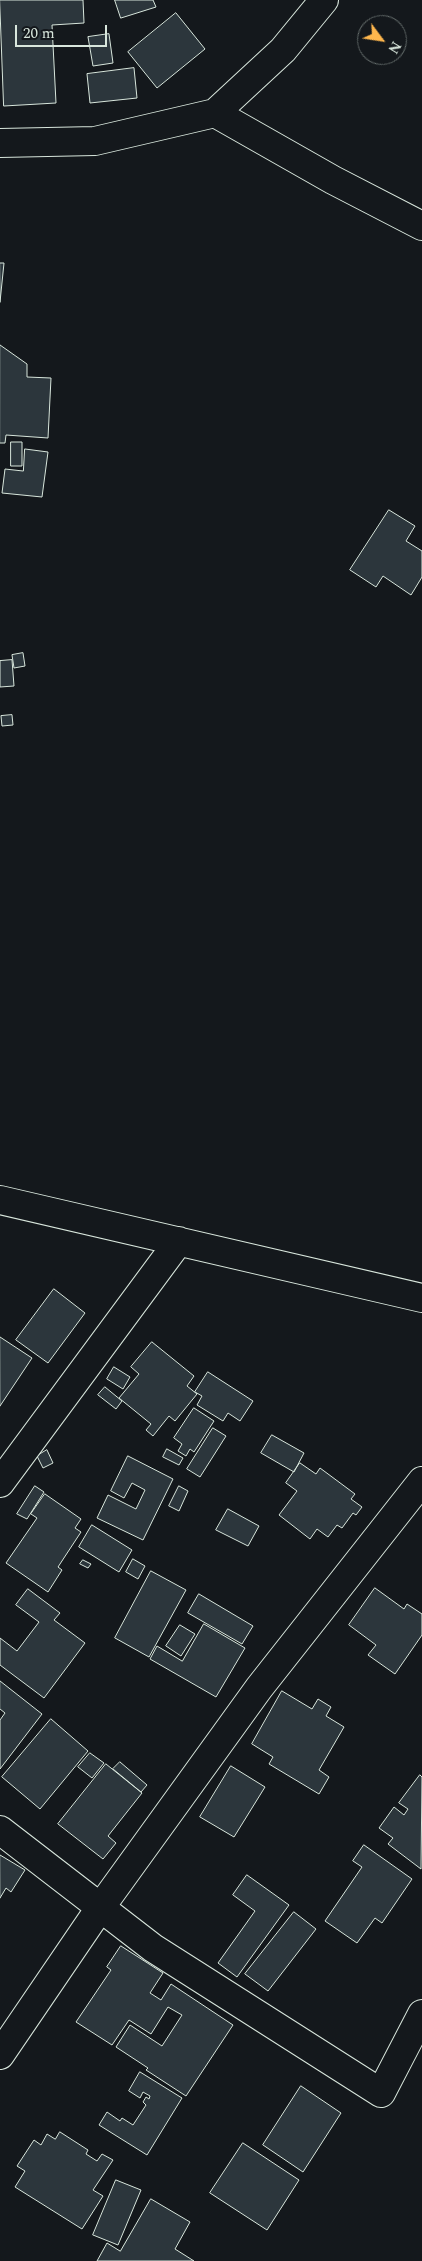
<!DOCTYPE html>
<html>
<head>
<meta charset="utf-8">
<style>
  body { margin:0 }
  #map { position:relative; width:422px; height:2261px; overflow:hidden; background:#14181c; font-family:Spectral,serif }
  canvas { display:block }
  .north { position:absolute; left:357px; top:15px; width:50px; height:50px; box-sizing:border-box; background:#14181c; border:1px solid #626a69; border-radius:50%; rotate:121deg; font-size:14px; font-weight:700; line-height:20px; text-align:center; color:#d8e6dc }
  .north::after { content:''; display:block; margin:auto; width:18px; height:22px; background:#ffb74d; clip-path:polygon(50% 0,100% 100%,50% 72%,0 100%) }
  .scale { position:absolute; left:15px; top:25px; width:92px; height:22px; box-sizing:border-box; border:2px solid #d8e6dc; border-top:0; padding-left:6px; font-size:15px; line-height:18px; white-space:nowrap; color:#d8e6dc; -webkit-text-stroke:4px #14181c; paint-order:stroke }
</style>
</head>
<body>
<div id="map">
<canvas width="422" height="2261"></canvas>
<div class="north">N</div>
<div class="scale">20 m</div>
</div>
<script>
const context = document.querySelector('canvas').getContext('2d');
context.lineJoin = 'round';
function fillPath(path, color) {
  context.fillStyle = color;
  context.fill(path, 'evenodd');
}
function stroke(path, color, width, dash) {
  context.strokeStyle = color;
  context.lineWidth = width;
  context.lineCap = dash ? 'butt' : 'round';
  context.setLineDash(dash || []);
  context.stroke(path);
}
const building = new Path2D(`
  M0,0H83L84,23L52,25L56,103L4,106Z
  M115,0H153L156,7L121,18Z
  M176,13L205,49L157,88L128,52Z
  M109,34L113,63L93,66L88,37Z
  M134,68L137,98L90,103L87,74Z
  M0,263H4L0,302Z
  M0,345L27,364V377L51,378L48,438L6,435L5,443H0Z
  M11,442H22V466H11Z
  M25,449L48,452L42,497L2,493L5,469L23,471Z
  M389,510L415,526L406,541L422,551V577L411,595L383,576L376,587L350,570Z
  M23,653L25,666L14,668L12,655Z
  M12,660L14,686L0,687V661Z
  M12,715L13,725L2,726L1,716Z
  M54,1289L85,1313L48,1363L16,1340Z
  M0,1337L32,1358L0,1406Z
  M152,1342L194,1376L187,1386L197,1394L175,1421L169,1416L153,1436L146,1430L151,1424L119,1398L139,1374L131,1367Z
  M114,1367L130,1377L123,1389L107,1379Z
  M208,1372L253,1401L240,1421L228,1413L223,1421L197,1405L202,1396L195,1392Z
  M105,1387L122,1401L116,1409L98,1395Z
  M194,1408L214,1421L194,1452L190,1449L186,1456L178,1451L182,1444L174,1438Z
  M213,1428L226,1436L200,1477L187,1469Z
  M272,1435L304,1453L294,1472L261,1453Z
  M167,1449L183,1458L179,1465L163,1457Z
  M47,1450L53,1463L43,1468L37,1456Z
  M128,1456L173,1479L143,1540L97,1518L108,1495L136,1509L145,1490L132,1483L124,1498L111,1491Z
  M300,1463L316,1474L320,1468L355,1494L351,1499L362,1507L356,1515L353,1513L342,1528L337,1525L328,1537L317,1529L310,1539L279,1515L297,1491L286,1483Z
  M35,1486L44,1492L27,1519L17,1514Z
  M179,1486L188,1491L179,1511L169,1506Z
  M45,1494L81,1519L75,1528L81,1532L58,1567L62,1570L48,1592L6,1563L37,1518L31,1514Z
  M228,1509L259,1526L248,1546L216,1530Z
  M92,1525L132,1550L119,1572L79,1547Z
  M133,1559L145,1566L138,1579L126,1572Z
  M83,1560L91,1564L88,1568L80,1564Z
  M151,1571L186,1590L149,1657L115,1638Z
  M375,1588L404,1609L407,1604L422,1614V1635L395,1674L368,1655L376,1645L349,1625Z
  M28,1589L60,1613L54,1620L85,1643L44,1698L0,1665V1638L17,1651L39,1622L16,1605Z
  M199,1594L253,1626L242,1644L188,1613Z
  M204,1624L245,1648L216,1697L150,1659L157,1646L182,1661Z
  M180,1625L195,1634L181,1656L166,1646Z
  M0,1681L42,1714L0,1769V1720L5,1713L0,1709Z
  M282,1691L312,1709L318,1699L331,1707L326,1716L344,1727L319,1770L329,1777L319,1794L269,1764L273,1757L252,1744Z
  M51,1719L88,1751L40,1809L2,1777Z
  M90,1753L104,1763L92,1778L78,1767Z
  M120,1762L147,1785L141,1792L113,1769Z
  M106,1764L142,1793L108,1836L116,1843L103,1859L58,1824Z
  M231,1766L265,1787L234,1837L200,1817Z
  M420,1775L422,1777L421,1869L388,1844L393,1838L379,1828L394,1807L404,1815L408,1809L399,1803Z
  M364,1845L412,1879L382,1923L375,1918L357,1943L325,1921L362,1867L353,1861Z
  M0,1855L25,1870L11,1892L6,1888L0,1898Z
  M247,1875L289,1905L237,1977L218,1963L255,1911L233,1895Z
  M294,1912L316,1929L268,1991L245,1974Z
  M121,1946L163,1973L150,1993L161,2000L171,1984L233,2025L186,2096L146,2070L148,2068L116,2047L130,2025L162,2046L182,2015L168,2007L151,2034L129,2020L112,2045L76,2022L111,1970L107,1967Z
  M140,2072L182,2098L147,2155L99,2125L107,2112L120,2121L122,2118L133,2125L146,2105L143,2102L146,2097L149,2099L150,2096L143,2092L140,2098L129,2091Z
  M301,2086L341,2113L303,2172L263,2145Z
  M60,2132L88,2150L86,2154L97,2161L102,2154L113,2160L93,2190L103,2196L82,2229L15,2187L25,2171L17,2166L34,2140L41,2145L47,2134L55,2139Z
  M243,2143L299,2180L267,2230L210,2193Z
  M116,2180L141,2190L118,2245L93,2235Z
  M151,2199L190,2222L175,2249L194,2261H97L107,2243L120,2251Z`);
fillPath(building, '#2c363c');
stroke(building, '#d8e6dc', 1);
const minor = new Path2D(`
  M215,113L333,180L422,226
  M0,143L95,141L215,113L283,50L324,0
  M0,1200L422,1298
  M0,1483L179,1241
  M0,1830L153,1948L381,2093L422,2014
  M0,2055L100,1908L259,1688L422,1481`);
stroke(minor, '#d8e6dc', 30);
stroke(minor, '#14181c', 28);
</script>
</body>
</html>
